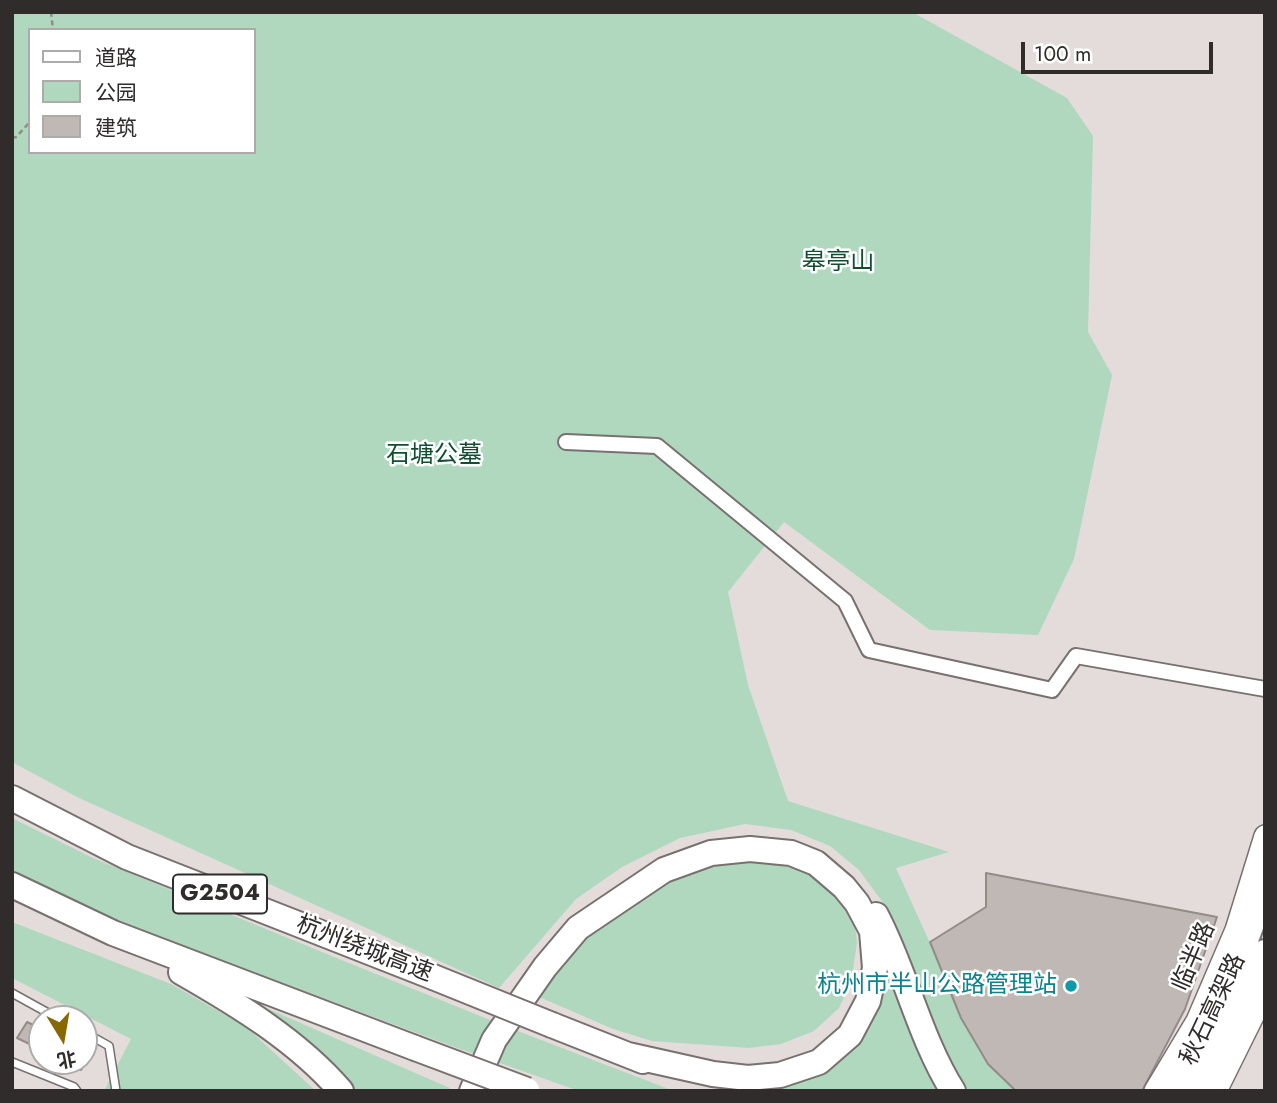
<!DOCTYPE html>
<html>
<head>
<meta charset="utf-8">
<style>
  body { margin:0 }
  #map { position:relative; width:1277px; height:1103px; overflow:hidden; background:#e4dcda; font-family:Jost,"Noto Sans SC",sans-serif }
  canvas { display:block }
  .frame { position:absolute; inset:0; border:14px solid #2f2c2b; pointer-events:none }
  .legend { position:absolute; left:28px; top:28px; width:228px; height:126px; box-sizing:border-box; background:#fff; border:2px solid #acabaa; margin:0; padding:9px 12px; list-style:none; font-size:21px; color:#2f2c2b }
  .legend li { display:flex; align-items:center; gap:14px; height:35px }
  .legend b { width:35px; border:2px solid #acabaa }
  .north { position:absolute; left:28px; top:1005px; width:70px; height:70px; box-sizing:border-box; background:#fff; border:2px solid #acabaa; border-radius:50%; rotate:169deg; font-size:19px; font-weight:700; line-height:28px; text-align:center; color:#2f2c2b }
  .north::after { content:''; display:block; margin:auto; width:24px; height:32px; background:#876803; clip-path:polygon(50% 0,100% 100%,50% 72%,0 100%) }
  .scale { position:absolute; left:1021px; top:42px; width:192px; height:32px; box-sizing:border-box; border:4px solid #2f2c2b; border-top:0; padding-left:9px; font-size:21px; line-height:24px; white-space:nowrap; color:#2f2c2b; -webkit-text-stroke:5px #fff; paint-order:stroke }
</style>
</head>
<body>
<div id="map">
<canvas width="1277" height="1103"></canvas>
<div class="frame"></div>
<ul class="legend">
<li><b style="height:9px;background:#fff"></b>道路</li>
<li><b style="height:19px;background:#afd8bf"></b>公园</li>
<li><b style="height:19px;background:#bfb8b5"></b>建筑</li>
</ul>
<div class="north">北</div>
<div class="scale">100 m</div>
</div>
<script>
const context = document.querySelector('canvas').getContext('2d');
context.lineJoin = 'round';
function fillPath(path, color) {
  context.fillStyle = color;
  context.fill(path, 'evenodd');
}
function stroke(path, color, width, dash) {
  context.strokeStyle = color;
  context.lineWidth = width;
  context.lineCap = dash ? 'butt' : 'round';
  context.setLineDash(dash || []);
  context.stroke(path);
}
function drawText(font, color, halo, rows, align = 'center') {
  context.font = font + ' Jost,"Noto Sans SC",sans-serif';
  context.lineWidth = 5;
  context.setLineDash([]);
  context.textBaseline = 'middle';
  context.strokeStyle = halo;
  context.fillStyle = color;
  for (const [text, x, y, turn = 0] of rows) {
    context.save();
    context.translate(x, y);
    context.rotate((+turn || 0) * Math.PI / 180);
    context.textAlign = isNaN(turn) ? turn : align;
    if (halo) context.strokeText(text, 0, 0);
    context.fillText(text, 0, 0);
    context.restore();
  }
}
fillPath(new Path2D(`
  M12,12H912L1067,98L1093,136L1088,332L1112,375L1074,559L1038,635L930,630L784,522L728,592L748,685L788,801L949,852L896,868L939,963L1016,1091H967L929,1022L887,908L859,870L830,846L791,830L745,824L680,838L622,867L576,899L499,988L77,797L12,762ZM30,30H254V152H30Z
  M12,818L93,858L344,961L510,1028L674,1091H579L449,1045L119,922L12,875Z
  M738,858L809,867L854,915L857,943L851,982L839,1008L814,1031L781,1044L749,1048L652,1041L613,1029L537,996L565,956L616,915L665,882L705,866Z
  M12,922L171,984L246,1027L316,1091H104L131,1039L12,978Z
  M885,945L943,1091H752L741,1087L860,1038L884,988Z
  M266,1008L450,1088L449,1091H352L334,1067Z`), '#afd8bf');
const building = new Path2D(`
  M986,873L1217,917L1185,1009L1142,1091H1016L988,1064L961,1018L930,942L986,907Z
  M27,1022L42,1029V1050L17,1038Z
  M84,1050L91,1053L81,1070L63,1061H84Z`);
fillPath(building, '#bfb8b5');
stroke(building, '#928b88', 2);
const lane = new Path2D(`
  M12,993L59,1019
  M84,1032L109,1046L116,1091
  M12,1062L74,1087L77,1091`);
const street = new Path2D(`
  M566,442L657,446L845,601L869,650L1052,690L1076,656L1265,689`);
const primary = new Path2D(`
  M1155,1091L1197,1021L1236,930L1265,836
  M1216,1091L1265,992`);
const highway = new Path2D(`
  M12,798L127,857L433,977
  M12,885L113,933L415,1048
  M876,915C906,972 919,1037 953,1091
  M181,972C237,1004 298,1041 341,1091
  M552,1025L643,1061
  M472,1091L494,1040L545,967L578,928L664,870L711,853L750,849L791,853L816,863L844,887L857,903L872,931L875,968L868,1001L850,1035L819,1062L780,1075L748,1078L713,1074L628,1055
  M1175,1091L1208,1031L1233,976L1265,888
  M1200,1091L1227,1038L1265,952`);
stroke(lane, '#78716f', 10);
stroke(street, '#78716f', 18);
stroke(primary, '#78716f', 24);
stroke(highway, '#78716f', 28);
stroke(new Path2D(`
  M51,12L53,30
  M12,138L16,137L30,122`), '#928c8b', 2.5, [5, 3.5]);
stroke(lane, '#fff', 7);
stroke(street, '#fff', 14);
stroke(primary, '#fff', 21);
stroke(highway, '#fff', 24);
const highwayBridge = new Path2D(`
  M433,977L552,1025
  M415,1048L527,1090`);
stroke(highwayBridge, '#78716f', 28, []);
stroke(highwayBridge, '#fff', 24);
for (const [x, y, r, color] of [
  [1071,986,7,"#0f9aa8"]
]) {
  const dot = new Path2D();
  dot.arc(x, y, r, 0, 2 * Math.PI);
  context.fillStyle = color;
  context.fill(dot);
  stroke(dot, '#fff', 2.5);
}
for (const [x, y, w] of [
  [220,894,94]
]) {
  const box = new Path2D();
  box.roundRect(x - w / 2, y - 19.5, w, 39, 5);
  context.fillStyle = '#fff';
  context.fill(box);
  stroke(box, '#2f2c2b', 2);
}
drawText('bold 23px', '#2f2c2b', null, [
  ["G2504",220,894]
]);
drawText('24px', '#124e32', '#fff', [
  ["皋亭山",838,263],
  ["石塘公墓",434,456]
]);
drawText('24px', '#2f2c2b', '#fff', [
  ["杭州绕城高速",364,950,21],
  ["临半路",1195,957,-67],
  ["秋石高架路",1214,1010,-65]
]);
drawText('24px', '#0d838f', '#fff', [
  ["杭州市半山公路管理站",1057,986]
], 'right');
</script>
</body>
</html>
